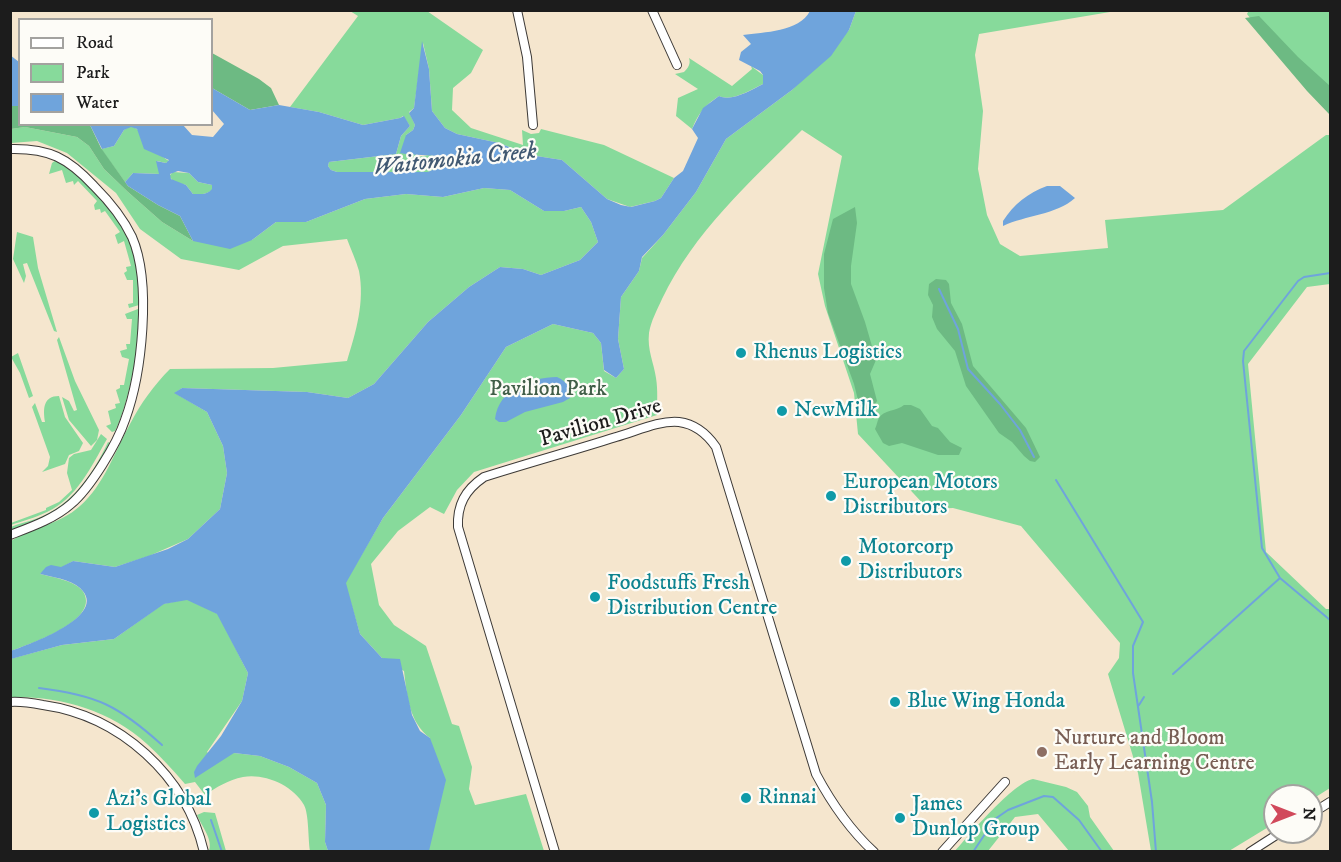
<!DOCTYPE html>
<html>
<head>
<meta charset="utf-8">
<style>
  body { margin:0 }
  #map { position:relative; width:1341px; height:862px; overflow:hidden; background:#f5e6ce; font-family:"IM FELL DW Pica",serif }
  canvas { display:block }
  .frame { position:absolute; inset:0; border:12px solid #1c1c1c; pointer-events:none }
  .legend { position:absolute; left:18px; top:18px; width:195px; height:108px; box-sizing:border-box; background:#fdfcf7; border:2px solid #a3a29f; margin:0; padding:8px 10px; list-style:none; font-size:18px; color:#1c1c1c }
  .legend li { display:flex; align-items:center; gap:12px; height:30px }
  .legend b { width:30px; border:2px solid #a3a29f }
  .north { position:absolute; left:1263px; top:784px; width:60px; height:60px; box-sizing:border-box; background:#fdfcf7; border:2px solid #a3a29f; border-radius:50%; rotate:90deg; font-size:16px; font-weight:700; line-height:24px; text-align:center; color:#1c1c1c }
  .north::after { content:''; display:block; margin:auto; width:21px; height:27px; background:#d1495b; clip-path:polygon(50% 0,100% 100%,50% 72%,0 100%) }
</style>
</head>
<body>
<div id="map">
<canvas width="1341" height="862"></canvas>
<div class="frame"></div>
<ul class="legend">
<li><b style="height:8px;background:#fff"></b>Road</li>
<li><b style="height:16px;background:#87da9b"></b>Park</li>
<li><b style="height:16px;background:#6fa4dc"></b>Water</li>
</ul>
<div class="north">N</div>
</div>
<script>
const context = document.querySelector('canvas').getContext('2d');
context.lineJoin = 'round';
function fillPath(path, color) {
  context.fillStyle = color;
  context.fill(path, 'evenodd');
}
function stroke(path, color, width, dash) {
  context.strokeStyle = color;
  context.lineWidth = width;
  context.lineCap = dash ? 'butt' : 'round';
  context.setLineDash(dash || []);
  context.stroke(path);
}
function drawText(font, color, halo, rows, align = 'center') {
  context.font = font + ' "IM FELL DW Pica",serif';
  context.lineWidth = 4.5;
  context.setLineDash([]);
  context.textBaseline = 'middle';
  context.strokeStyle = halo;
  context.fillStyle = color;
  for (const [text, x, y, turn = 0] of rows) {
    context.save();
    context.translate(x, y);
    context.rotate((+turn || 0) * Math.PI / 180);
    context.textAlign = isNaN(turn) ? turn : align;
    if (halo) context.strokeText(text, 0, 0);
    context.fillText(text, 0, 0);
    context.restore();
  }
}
fillPath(new Path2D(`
  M1249,10L1330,11V108L1263,35L1247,14Z
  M350,11H427L483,50L471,73L453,88L452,110L471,128L523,145L522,130L531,134L539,133L541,129L604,145L674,178L661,198L655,201L630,207L607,199L562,160L530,155L499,143L457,134L445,128L432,111L429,69L423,43L414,108L409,112L415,125L413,130L406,135L417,157L429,155L470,162C460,168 455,169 443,165L428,172H337L331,170L328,166L329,162L396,154L401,136L410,126L403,116L400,118L363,125L319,112L290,107L358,16Z
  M856,11H1116L979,34L975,55L983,111L978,169L987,215L1000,244L1020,256L1108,248L1105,220L1223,210L1326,135H1330V284L1307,287L1248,364L1266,552L1326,609H1330V788L1311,800V796H1275V823L1229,851H1151L1138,773L1108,674L1119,658L1120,643L1021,526L953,508L928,509L858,434L854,393L825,306L818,274L842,156L802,130C750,182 694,232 662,299C657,310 651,321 649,333C647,350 654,363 656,378C658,390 657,403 657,415L474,472L457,490L444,514L430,507L398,531L371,564L379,605L394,625L426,646L452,724L459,726L472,767L469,789L475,805L526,794L544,851H429L430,738C409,722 407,696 404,671L382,658L360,634L345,583L383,518L461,415L506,347L553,324L593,333L601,343L604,371L616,378L624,369L618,339L621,297L639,271L642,258L663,235L696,192L726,139L792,90L849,30Z
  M689,58L732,86L752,69L751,66L763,75V84C750,90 732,102 719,96C705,105 698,114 692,129L676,116L678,98L698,89L675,74L684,72C688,68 691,64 689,58Z
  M131,126C146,132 154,152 169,161L166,163L157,161L160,174L133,173L125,182L101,149L114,146L124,130Z
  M25,127L77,137L89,146L104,169L128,192L162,222L193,241L252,240L276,222H306L365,199L406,194L443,197L484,188L510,190L544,211H564L581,207L591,222L598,242L580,260L541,275L523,269L500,267L469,287L428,322L374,384L348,398L307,392L182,388L175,393L207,412L223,446L227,473L220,509L188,539L149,556L115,567L73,561L61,568L51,566L40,574C52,577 66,579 77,586C82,589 86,594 86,601C86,625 30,644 11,651V541C32,527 59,525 80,506C104,485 115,451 130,424C141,403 154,385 170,369L273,368L347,361C356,332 365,302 359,271C356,260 351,250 347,239L283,246L239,270L181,259L140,229L116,193L67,153L37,141L11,143V129Z
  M56,160C89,178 122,213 133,249C139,267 139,286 139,305L129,308L128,304L133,303V280H127L124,273L127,271L126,267L131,266L124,241L118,244L115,235L120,232L105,211L101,213L100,209L95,210L94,205L97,201L78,181L74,185L73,181L66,183L62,170L49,174L52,163Z
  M173,172L189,173L198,182L212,185L213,189C207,195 201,194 193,194L186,185L174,182L169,176Z
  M17,232L33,237L38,268L57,332L54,331L27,263L23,264L26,276L24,283L13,259Z
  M138,309C143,335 128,407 115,431L112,432L106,426L111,424L108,411L116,408L115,404L120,403L116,390L120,388V385H124L129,359L122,357L120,351L127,349L126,344H130L132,319H127L125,314Z
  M59,337L75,381L99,430L97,440L91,446L69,420L62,397L69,401L74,411L77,410L57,340Z
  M18,353L33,396L29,398L20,373L11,357Z
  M59,396L65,417L83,443L79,451L69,455L65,464L42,472L48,466L50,457L32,407L35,403L42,422H45C43,409 43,396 59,396Z
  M101,434L107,439C91,467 77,498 47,512C35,518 22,521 11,525V523L46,510V508L59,502L72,490L67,473L69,458L74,454L91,450Z
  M108,442L110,443C97,470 78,500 51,515C39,522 23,525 11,530V527C19,523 29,522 38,518C71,506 93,474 108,442Z
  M187,599L218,614L248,673L242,701L207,752L210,755L234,753L260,756L289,767L317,783L326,805L325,842L328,851H310C308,840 309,814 304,805C293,785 264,773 243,777C228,780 217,787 205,795L195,782L185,784C173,770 160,756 147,744C110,710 60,696 11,697L10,659L62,645L114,639L163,604Z
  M1033,779L1066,787L1077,792L1088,806L1090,817L1114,851H1069L1038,814L1015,817L988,851H955C970,834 1013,783 1033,779Z
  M204,812L215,813L226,851H209C213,839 202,827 197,815Z`), '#87da9b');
fillPath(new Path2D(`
  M1259,16L1298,57L1330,86V115L1307,91L1245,18Z
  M212,53L259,79L271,88L279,105L250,110L212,88Z
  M10,106H19L20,124L90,125L101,148L128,186L158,205L180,216L193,241L162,222L128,192L104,169L89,146L77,137L25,127L11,129Z
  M855,207L857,223L851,266V284L865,322L876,360L870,374L877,401L871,410L860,408L854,384L828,313L824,288V254L833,219Z
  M936,279L946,280L949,284L951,303L962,324L973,366L1026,428L1040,457L1035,462L1030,461L1024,456L1012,442L999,433L966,386L955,351L937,329L932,317L933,305L928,295L929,284Z
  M904,405H911L920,409L932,426L938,428L950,442L962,448L959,455H938L902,443L889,446L883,443L875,429C877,425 877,421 879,418C883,410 897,411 904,405Z`), '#6dba83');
fillPath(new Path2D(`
  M810,11H856L849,30L831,56L792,90L726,139L696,192L663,235L642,257L639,271L621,297L618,339L624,369L616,378L604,370L601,343L593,333L553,324L506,347L461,415L383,518L346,583L360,634L382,658L400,659L412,715L420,731L430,738L446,780L429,851H328L325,842L326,805L317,783L289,767L260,756L234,753L195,778L194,772L197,766L221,736L242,701L248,673L217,614L187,600L164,604L114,639L62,645L11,659V651C27,645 111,616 80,588C70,579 52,577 40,574L46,567L51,565L61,567L73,561L115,567L168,549L188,539L220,509L227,473L223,446L207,412L174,393L182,388L307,392L348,398L374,384L428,322L469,287L500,267L523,269L541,275L580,260L598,242L591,222L581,207L564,211H544L510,190L484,188L443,197L406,194L365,199L306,222H276L252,240L230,249L193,241L180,216L158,205L128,186L125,182L133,173L159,174L156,161L166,163L169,160L144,149L137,129L131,127L124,130L114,146L102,149L90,125H183L192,135L213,137L224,124L212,110V88L250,110L279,105L319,112L363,125L400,118L404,116L410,126L401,136L396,154L329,162L328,166L331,170L337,172H428L443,165C454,169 461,169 470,162C448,153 422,157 400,153L406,135L413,130L415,125L409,113L414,108L422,41L429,69L432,111L445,128L457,134L499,143L530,155L562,160L607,199L621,205L631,207L655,201L661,198L674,178L683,171L698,138L692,129L703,108L719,96C732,102 751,90 763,84V75L760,71L739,60L741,52L751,44L743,35C764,32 799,32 810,11ZM178,171L189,173L198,182L212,185V189C207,195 201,194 193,194L186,185L171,179L170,174Z
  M10,55L19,62V106H11Z
  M1047,186H1060L1075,198C1056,215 1026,215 1003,226V221C1014,204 1028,193 1047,186Z
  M557,377C567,382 571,386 570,398L563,402L525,412L506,422H499L495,419C499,388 530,378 557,377Z`), '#6fa4dc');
stroke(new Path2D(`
  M1330,273L1304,277L1298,281L1244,351L1243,361L1262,548L1280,578L1330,620
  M939,289L958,329L968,369L1000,404L1020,430L1034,457
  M1056,480L1143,622L1133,646V673L1152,802L1156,852
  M1173,674L1280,578
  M39,688C97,695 119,706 162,745
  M1139,705L1144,697
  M211,820L222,852
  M973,852L995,819L1008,810L1044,796L1053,797L1079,820L1102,852`), '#6fa4dc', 2);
const minor = new Path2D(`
  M517,10L527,57L533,125
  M652,10L677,65
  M10,149C49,148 68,158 94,186C108,200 123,218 132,237C152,283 142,374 125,420C117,444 90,488 71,504C54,519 31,527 10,535
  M10,702C21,701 32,703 43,705C120,716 186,775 204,852
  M1311,814L1330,802
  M555,852L458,527C457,505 465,490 484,477C528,463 572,451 616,437C635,432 659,420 679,422C695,424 707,434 716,447L816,774C832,804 849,829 874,852
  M942,852L1005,782
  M1250,852L1281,832`);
stroke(minor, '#3d3a37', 10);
stroke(minor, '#fff', 8);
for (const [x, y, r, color] of [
  [741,353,6,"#0f9aa8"],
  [782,411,6,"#0f9aa8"],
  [831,496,6,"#0f9aa8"],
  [846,561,6,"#0f9aa8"],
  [595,597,6,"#0f9aa8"],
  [895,702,6,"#0f9aa8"],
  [1042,752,6,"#8d6e63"],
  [746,798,6,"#0f9aa8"],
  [94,813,6,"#0f9aa8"],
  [900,818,6,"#0f9aa8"]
]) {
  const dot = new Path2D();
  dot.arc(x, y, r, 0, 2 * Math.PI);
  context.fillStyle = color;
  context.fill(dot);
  stroke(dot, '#fdfcf7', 2);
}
drawText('22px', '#0d838f', '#fdfcf7', [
  ["Rhenus Logistics",753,353],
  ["NewMilk",794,411],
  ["European Motors",843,483],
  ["Distributors",843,508],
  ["Motorcorp",858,548],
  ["Distributors",858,573],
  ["Foodstuffs Fresh",607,584],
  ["Distribution Centre",607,609],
  ["Blue Wing Honda",907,702],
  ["Rinnai",758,798],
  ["Azi's Global",106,800],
  ["Logistics",106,825],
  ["James",912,805],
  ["Dunlop Group",912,830]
], 'left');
drawText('22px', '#415e48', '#fdfcf7', [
  ["Pavilion Park",548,390]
]);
drawText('22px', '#1c1c1c', '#fdfcf7', [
  ["Pavilion Drive",601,424,-16]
]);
drawText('22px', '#785e54', '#fdfcf7', [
  ["Nurture and Bloom",1054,739],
  ["Early Learning Centre",1054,764]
], 'left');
drawText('italic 24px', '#415972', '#fdfcf7', [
  ["Waitomokia Creek",455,161,-6]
]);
</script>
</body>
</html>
